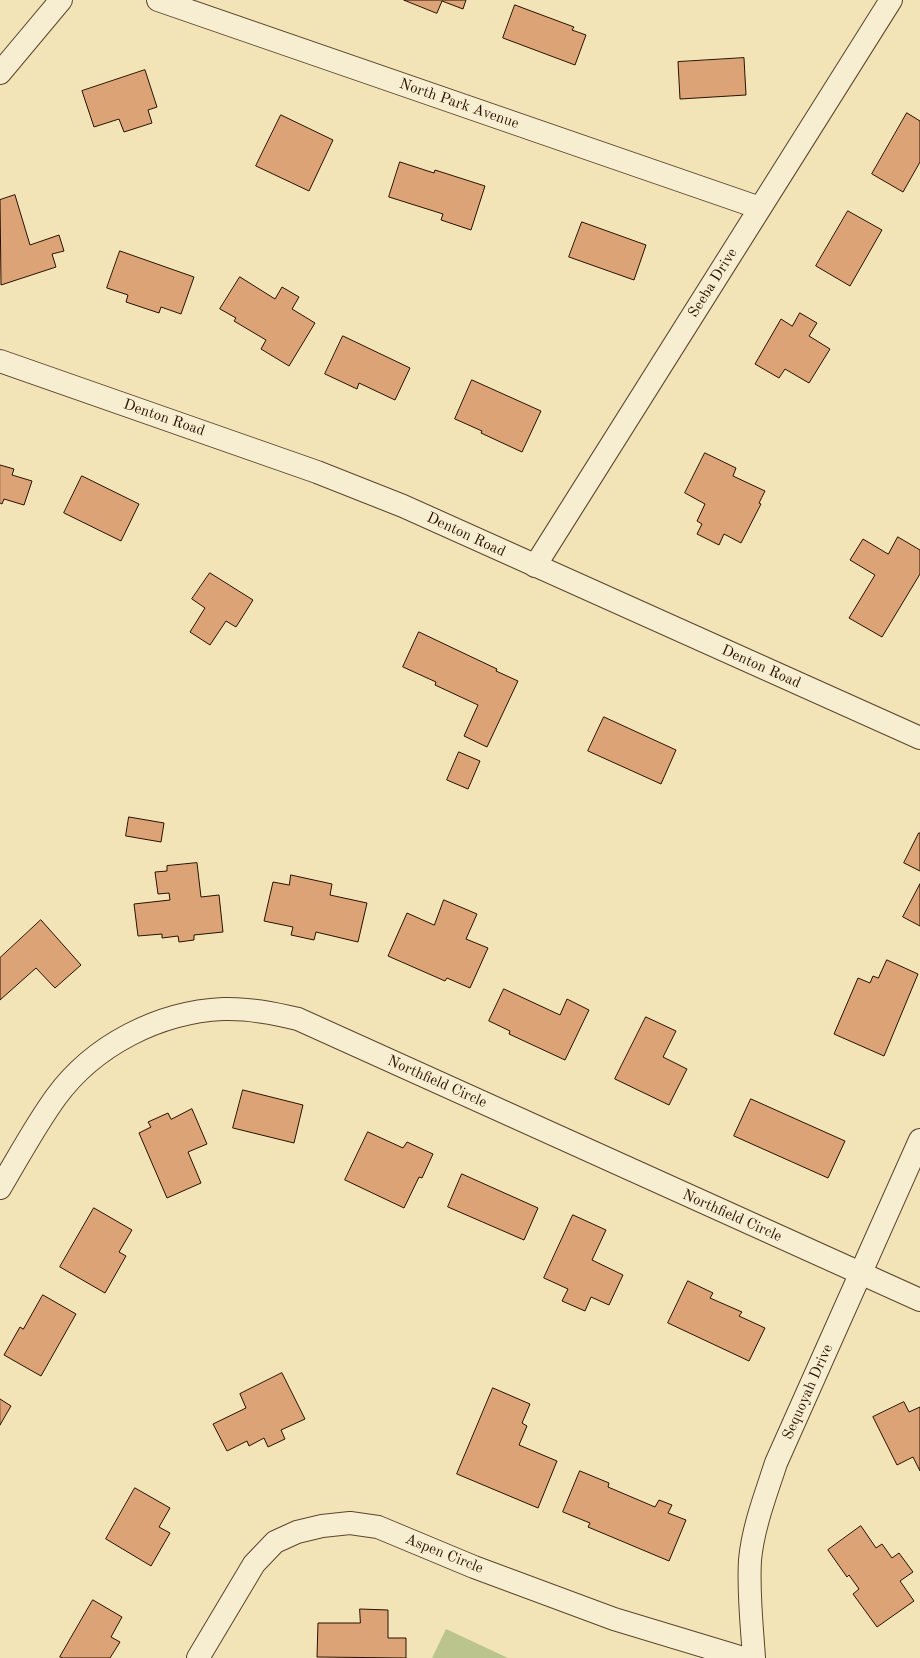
<!DOCTYPE html>
<html>
<head>
<meta charset="utf-8">
<style>
  body { margin:0 }
  canvas { display:block; background:#f2e4b6 }
</style>
</head>
<body>
<canvas width="920" height="1658"></canvas>
<script>
const context = document.querySelector('canvas').getContext('2d');
context.lineJoin = 'round';
function fillPath(path, color) {
  context.fillStyle = color;
  context.fill(path, 'evenodd');
}
function stroke(path, color, width, dash) {
  context.strokeStyle = color;
  context.lineWidth = width;
  context.lineCap = dash ? 'butt' : 'round';
  context.setLineDash(dash || []);
  context.stroke(path);
}
function drawText(font, color, halo, rows, align = 'center') {
  context.font = font + ' "Old Standard TT",serif';
  context.lineWidth = 4;
  context.setLineDash([]);
  context.textBaseline = 'middle';
  context.strokeStyle = halo;
  context.fillStyle = color;
  for (const [text, x, y, turn = 0] of rows) {
    context.save();
    context.translate(x, y);
    context.rotate((+turn || 0) * Math.PI / 180);
    context.textAlign = isNaN(turn) ? turn : align;
    if (halo) context.strokeText(text, 0, 0);
    context.fillText(text, 0, 0);
    context.restore();
  }
}
fillPath(new Path2D(`
  M446,1629L508,1658H432Z`), '#bbc48d');
const building = new Path2D(`
  M404,0H466L463,9L442,1L437,13Z
  M515,5L574,27L572,30L586,35L575,65L503,38Z
  M744,58L746,95L680,99L678,62Z
  M145,70L157,107L148,110L152,123L124,132L119,119L94,127L82,91Z
  M907,113L920,121V162L903,192L872,174Z
  M281,115L333,140L309,191L256,166Z
  M400,162L434,173L435,170L485,186L471,230L441,220L443,214L389,197Z
  M15,195L30,245L59,235L64,251L52,254L56,267L1,285L0,200Z
  M848,211L882,230L850,286L816,266Z
  M582,222L646,245L634,280L569,257Z
  M120,251L194,277L181,314L161,307L159,313L126,302L128,295L107,288Z
  M240,277L275,299L282,287L299,297L292,309L315,323L289,366L261,349L266,340L234,321L236,318L220,309Z
  M800,313L817,323L809,336L830,349L809,383L785,369L779,378L755,364L781,319L792,326Z
  M343,336L410,368L395,400L359,383L357,389L325,374Z
  M472,380L541,411L522,452L481,433L482,431L455,419Z
  M705,453L736,468L733,476L765,491L759,503L761,504L741,543L724,534L719,545L697,534L702,524L697,521L705,504L685,493Z
  M0,465L14,469L12,475L32,481L24,505L4,499L2,504L0,503Z
  M82,476L139,504L121,541L64,513Z
  M898,537L920,550V574L882,637L849,618L875,575L850,560L863,539L888,554Z
  M210,573L253,600L236,627L226,621L210,645L190,632L205,608L192,599Z
  M419,632L497,669L496,671L518,681L487,747L464,736L478,705L435,685L436,682L403,667Z
  M604,717L676,750L661,784L588,751Z
  M459,752L480,761L468,789L447,780Z
  M129,817L164,823L161,842L126,836Z
  M919,833H920V871L904,863Z
  M197,863L201,897L219,895L223,932L194,935V940L179,942L178,936L162,938V934L138,936L134,904L170,900L169,893L158,894L155,872L167,871V866Z
  M291,875L332,884L330,895L367,903L358,942L316,932L314,940L291,935L293,927L264,921L273,882L289,885Z
  M920,884V926L903,917Z
  M444,900L477,914L466,939L488,948L470,988L447,978L445,981L388,956L407,913L434,925Z
  M41,920L81,965L55,988L36,968L0,1000V958Z
  M887,960L918,974L884,1056L834,1034L858,978L870,983L873,976L878,978Z
  M504,989L560,1015L567,999L589,1010L565,1060L509,1034L510,1031L489,1021Z
  M646,1017L676,1031L663,1057L687,1069L669,1105L615,1079Z
  M243,1090L303,1105L294,1143L233,1128Z
  M751,1099L845,1141L828,1178L734,1136Z
  M192,1109L207,1144L188,1152L201,1183L167,1198L139,1133L151,1127L148,1122L168,1113L171,1119Z
  M368,1132L403,1148L407,1142L433,1154L422,1178L419,1177L404,1208L345,1180Z
  M462,1174L538,1208L524,1240L448,1207Z
  M94,1208L132,1230L119,1252L126,1256L105,1293L60,1267Z
  M573,1215L606,1230L592,1260L623,1275L609,1305L591,1297L585,1311L562,1301L568,1289L544,1278Z
  M688,1281L713,1293L710,1298L742,1312L739,1316L765,1328L749,1361L668,1323Z
  M43,1295L76,1314L41,1376L4,1355L20,1327L23,1329Z
  M282,1373L305,1419L281,1430L285,1439L268,1447L264,1438L249,1446L247,1441L227,1451L213,1424L246,1408L240,1394Z
  M493,1388L530,1404L522,1423L527,1426L519,1445L557,1461L538,1508L457,1474Z
  M0,1399L11,1406L0,1425Z
  M904,1402L909,1412L920,1407V1471L913,1457L897,1465L873,1417Z
  M580,1471L609,1483L608,1487L655,1507L659,1500L672,1505L668,1513L686,1520L669,1561L588,1527L590,1523L563,1512Z
  M135,1488L170,1508L159,1527L170,1533L151,1566L106,1539Z
  M861,1526L876,1548L882,1544L892,1558L899,1553L913,1572L900,1581L914,1601L877,1627L853,1594L859,1589L849,1575L847,1577L828,1550Z
  M93,1600L122,1617L111,1637L120,1642L110,1658H63L60,1657Z
  M360,1609L388,1610V1638H406V1658L317,1657L318,1623H360Z`);
fillPath(building, '#dca377');
stroke(building, '#271100', 1);
const minor = new Path2D(`
  M158,0L760,208
  M0,73L61,0
  M535,566L891,0
  M0,1188C18,1158 35,1126 56,1097C94,1045 159,1012 223,1009C249,1008 274,1013 298,1019L920,1300
  M198,1658L254,1564L275,1542L297,1532L322,1526L350,1523L378,1527L474,1567L614,1619L743,1658
  M754,1658C752,1626 748,1593 750,1560C753,1527 766,1494 776,1463L920,1140`);
const tertiary = new Path2D(`
  M0,361L317,472L403,506L920,738`);
stroke(minor, '#5a462e', 24);
stroke(tertiary, '#5a462e', 24);
stroke(minor, '#f7edd0', 22);
stroke(tertiary, '#f7edd0', 22);
drawText('15px', '#271100', '#f7edd0', [
  ["North Park Avenue",459,104,19],
  ["Seeba Drive",713,283,-58],
  ["Denton Road",164,418,19],
  ["Denton Road",466,535,25],
  ["Denton Road",761,667,24],
  ["Northfield Circle",437,1082,24],
  ["Northfield Circle",732,1216,24],
  ["Sequoyah Drive",808,1392,-66],
  ["Aspen Circle",444,1554,22]
]);
</script>
</body>
</html>
